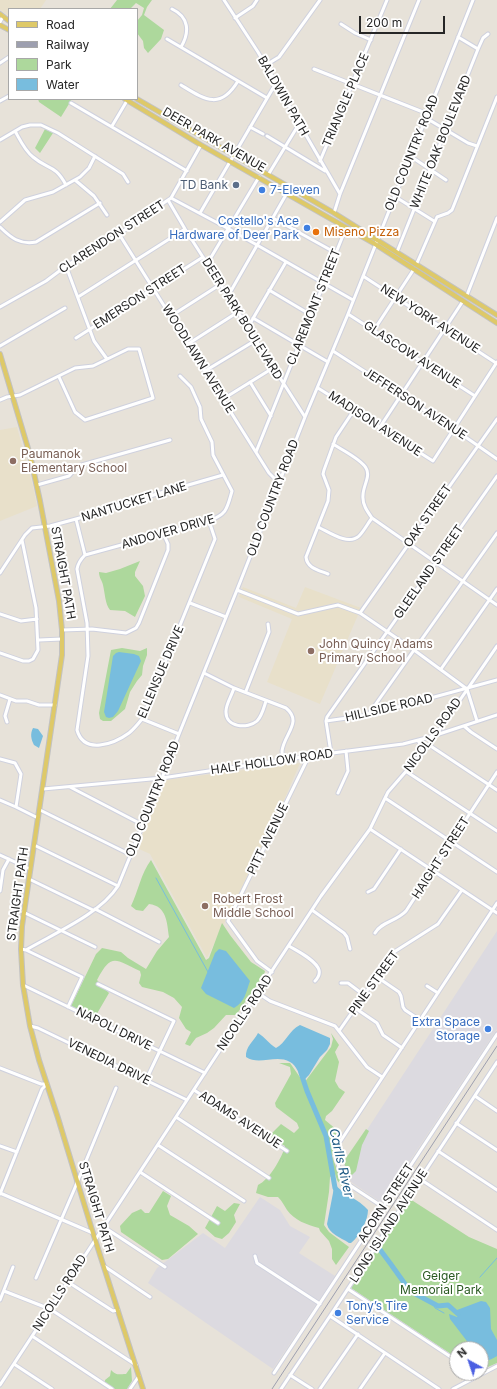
<!DOCTYPE html>
<html>
<head>
<meta charset="utf-8">
<style>
  body { margin:0 }
  #map { position:relative; width:497px; height:1389px; overflow:hidden; background:#e7e2d9; font-family:Inter,sans-serif }
  canvas { display:block }
  .legend { position:absolute; left:8px; top:8px; width:130px; height:92px; box-sizing:border-box; background:#fff; border:1px solid #a8a8a8; margin:0; padding:5px 7px; list-style:none; font-size:12px; color:#262626 }
  .legend li { display:flex; align-items:center; gap:8px; height:20px }
  .legend b { width:20px; border:1px solid #a8a8a8 }
  .north { position:absolute; left:449px; top:1341px; width:40px; height:40px; box-sizing:border-box; background:#fff; border:1px solid #a8a8a8; border-radius:50%; rotate:320deg; font-size:11px; font-weight:700; line-height:16px; text-align:center; color:#262626 }
  .north::after { content:''; display:block; margin:auto; width:14px; height:18px; background:#4b5fe2; clip-path:polygon(50% 0,100% 100%,50% 72%,0 100%) }
  .scale { position:absolute; left:359px; top:16px; width:86px; height:18px; box-sizing:border-box; border:2px solid #262626; border-top:0; padding-left:5px; font-size:12px; line-height:14px; white-space:nowrap; color:#262626; -webkit-text-stroke:3px #fff; paint-order:stroke }
</style>
</head>
<body>
<div id="map">
<canvas width="497" height="1389"></canvas>
<ul class="legend">
<li><b style="height:5px;background:#dec968"></b>Road</li>
<li><b style="height:5px;background:#9d9faf"></b>Railway</li>
<li><b style="height:11px;background:#add89c"></b>Park</li>
<li><b style="height:11px;background:#78bdde"></b>Water</li>
</ul>
<div class="north">N</div>
<div class="scale">200 m</div>
</div>
<script>
const context = document.querySelector('canvas').getContext('2d');
context.lineJoin = 'round';
function fillPath(path, color) {
  context.fillStyle = color;
  context.fill(path, 'evenodd');
}
function stroke(path, color, width, dash) {
  context.strokeStyle = color;
  context.lineWidth = width;
  context.lineCap = dash ? 'butt' : 'round';
  context.setLineDash(dash || []);
  context.stroke(path);
}
function drawText(font, color, halo, rows, align = 'center') {
  context.font = font + ' Inter,sans-serif';
  context.lineWidth = 4;
  context.setLineDash([]);
  context.textBaseline = 'middle';
  context.strokeStyle = halo;
  context.fillStyle = color;
  for (const [text, x, y, turn = 0] of rows) {
    context.save();
    context.translate(x, y);
    context.rotate((+turn || 0) * Math.PI / 180);
    context.textAlign = isNaN(turn) ? turn : align;
    if (halo) context.strokeText(text, 0, 0);
    context.fillText(text, 0, 0);
    context.restore();
  }
}
fillPath(new Path2D(`
  M497,931V1029L382,1203L351,1182L342,1168Z
  M260,1197L280,1210L290,1226L310,1237L299,1253L335,1276L273,1369L148,1283L157,1268L203,1233L225,1248Z`), '#dcdae0');
fillPath(new Path2D(`
  M0,0H46L40,9H9V16L0,10Z
  M17,427L33,486L37,506L0,521V430Z
  M243,587L296,608L305,587L361,608L320,704L267,682L292,619L239,597Z
  M300,763L276,819L207,958L150,854L137,848L165,780Z`), '#e8e0ca');
fillPath(new Path2D(`
  M117,0H152L147,7L144,15L164,30L161,39L148,53L144,48L143,41L137,33V21L142,15L144,8L136,3L130,9H110Z
  M38,99H72L61,117L39,102Z
  M45,129L53,133L40,153L35,148Z
  M140,561L135,572V576L143,586L145,596L135,617L125,611L110,610C105,604 105,593 103,585C102,580 99,578 99,572L106,573L120,569Z
  M122,648L140,651L147,648V655L143,666L142,675L137,681L130,692L125,709L111,721H103L100,719L99,713L111,650Z
  M151,860L206,960L209,958L222,923L230,935L251,962L265,971L264,975L236,1015H226L214,1028L207,1033L196,1038L190,1046L185,1044L191,1032L186,1029L179,1018L182,1007L174,998L163,992L142,987L139,983L141,975L140,971C115,960 112,952 97,980L109,993L95,1017L71,1006L96,954L102,948L121,952L128,958L146,969L157,951L169,937C167,923 167,906 149,904L143,911L136,910L131,906C138,892 141,873 151,860Z
  M331,1033L339,1045L335,1052L339,1062L335,1081L339,1088L345,1092L332,1111L326,1116L325,1120L337,1130L332,1156L344,1189L337,1180L335,1174L330,1177L329,1192L324,1225L329,1232L349,1247L336,1265L332,1259V1249L329,1241L320,1231L319,1228C307,1225 294,1220 287,1210C284,1205 282,1201 278,1197H268L256,1193L258,1185C269,1180 282,1158 285,1146L269,1136L281,1124L294,1133L299,1128L297,1123L276,1107L275,1103L291,1074L290,1067L279,1063H290L304,1083L331,1047L333,1039Z
  M366,1129L369,1131L362,1145L356,1171L352,1175L346,1171L344,1161Z
  M163,1191L171,1196L167,1206L170,1215L189,1226L198,1234L168,1259L162,1260L121,1232L120,1226L132,1213L141,1209L145,1213H149Z
  M410,1199L469,1237L497,1249V1363L481,1370V1349H457V1358L351,1288Z
  M234,1203L240,1204L234,1215L236,1222L229,1233L222,1239L215,1237L205,1228L217,1206L225,1211Z
  M131,1367L132,1381L127,1389H115L105,1382V1380L110,1376L111,1370C117,1376 119,1374 126,1374Z`), '#add89c');
fillPath(new Path2D(`
  M119,652L134,654L139,656L141,661L118,711L113,717L109,718L106,717L104,712L113,656L116,653Z
  M33,728L38,729L43,736L39,748L34,745C31,739 30,734 33,728Z
  M219,949L226,951L250,981C246,992 245,1002 234,1008L206,994L201,988L215,953Z
  M300,1025L330,1038V1044L327,1050L320,1057L309,1075L304,1080C298,1075 297,1065 290,1062C276,1054 259,1066 246,1057C245,1047 254,1041 258,1033C265,1037 269,1044 276,1048C286,1043 289,1030 300,1025Z
  M334,1183C343,1195 359,1199 368,1210C368,1220 360,1236 351,1243H349C340,1237 329,1234 327,1224L333,1193Z
  M481,1301L486,1302L490,1308L491,1329L497,1340V1356C492,1359 487,1362 481,1360V1349H473L450,1319L449,1314L457,1317L458,1315L453,1312L454,1310H457Z`), '#78bdde');
stroke(new Path2D(`
  M156,878L208,972
  M480,1277L497,1258
  M433,1304L435,1308L444,1313`), '#78bdde', 1);
stroke(new Path2D(`
  M301,1073L307,1091L326,1136L335,1188
  M378,1247L390,1263L410,1291L438,1306L448,1305L458,1314`), '#78bdde', 5);
const minor = new Path2D(`
  M224,0L258,52L340,194
  M172,9C189,17 190,32 181,47
  M235,18L253,6L257,0
  M0,22L3,16
  M341,24L355,33L371,40
  M458,37L478,49
  M167,39L267,98
  M0,63L9,57
  M266,65L279,57L320,0
  M314,69L428,114
  M181,85C204,99 220,111 238,81
  M0,101L9,96
  M71,103L187,171
  M426,118L468,143L477,146
  M112,126L128,99
  M250,127L263,134
  M15,131C20,140 25,151 33,157C48,170 55,164 66,185
  M267,136L325,171
  M0,140L22,127L30,125H41L58,133L123,174L128,182
  M410,156L446,180
  M320,161L387,0
  M268,175L299,124
  M75,180L94,196L107,215
  M394,196L434,221
  M171,198L229,229L353,300
  M168,200L185,229L305,417
  M200,213L276,83
  M334,213L340,194L419,0
  M273,218L336,253
  M0,222L25,200L53,192L80,177L89,168L95,156
  M0,227C11,238 20,245 36,242L100,203
  M119,234L269,473L275,479L280,481
  M397,252L478,49L483,38L488,34
  M417,263L437,217L448,213L452,210L497,97
  M207,264L259,177
  M66,266L94,341L107,359
  M363,276L496,363
  M269,290L311,315
  M467,295L497,218
  M228,296L287,193
  M78,297L185,229
  M0,307L46,281L66,266L119,234L168,200L171,198L201,145
  M348,314L475,396
  M171,316L221,284
  M253,318L328,362
  M248,327L286,262
  M374,330L414,269
  M76,338L203,257
  M188,344L238,312
  M0,346L65,308
  M333,351L454,429L497,459
  M205,371L256,340
  M180,376L191,387L200,407L201,419L212,442L213,455L232,491C227,509 227,514 209,521L85,555C80,560 78,563 77,569L87,623L88,656L77,730C84,755 114,744 129,733C134,729 138,724 142,719L215,539L209,521
  M250,382L271,416
  M318,388L433,461L497,362
  M223,399L273,368
  M0,400L7,397L20,395L75,368L93,366L128,349H139L153,398L85,420L75,412L59,377
  M380,427L463,301
  M333,444C342,450 361,459 366,468C371,476 363,486 363,495C362,504 367,511 372,518L497,605
  M256,452L346,228
  M37,485L69,476L78,466L170,440
  M76,519L85,555
  M318,527C329,532 348,546 359,536C364,531 368,523 372,518
  M0,573L25,535L32,528L50,526L76,519L94,514L105,509L223,475
  M328,574C318,570 307,568 306,557L328,501L329,490L323,474L324,470L336,437L354,410
  M237,590L298,614L338,605L360,613L414,650L467,689L477,721
  M190,603L226,617
  M360,613L497,419
  M0,614L21,621L37,619
  M62,630L92,629L126,633L136,628L139,623L168,550V544L163,533
  M39,640L62,639
  M0,653L23,661H29L33,659L38,650L36,608L22,540
  M441,669L497,589
  M204,673L234,688L286,708C303,722 284,734 282,751C282,754 283,757 283,760
  M234,688C232,695 226,704 226,711C225,728 248,729 257,721C262,716 264,707 266,701
  M246,691L269,632L268,624
  M0,695L16,701H27L39,705H55
  M368,715L497,533
  M142,719L179,734
  M326,721L368,715L497,680
  M7,722L5,716L10,699
  M464,726L471,732L497,749
  M418,740L424,752
  M429,745L497,790
  M331,753L326,721L327,717L497,476
  M0,759L15,763L21,774L16,807L0,800
  M407,772L497,831
  M70,787L143,825
  M43,789L162,778L309,756L403,744L430,737L497,715
  M338,793L348,771L346,751
  M385,798L497,872
  M16,807L38,818
  M40,810L131,855
  M370,829L497,913
  M34,845L118,886
  M0,855L30,869
  M29,879L93,910
  M0,891L3,870L9,859
  M368,892L374,889L401,849
  M95,909L159,942
  M312,910L344,933L347,937L350,949
  M23,912L95,947
  M375,933C381,922 397,921 406,911L497,772
  M289,946C297,951 316,960 319,970C320,974 318,978 315,981
  M21,949L26,950C55,933 100,914 118,886L162,778L179,734L237,590L305,417L348,314L473,0
  M26,950L82,977L68,1007
  M272,972L257,961L228,921L309,756
  M377,977L399,992L401,996L403,1007L405,1010L420,1020
  M341,983H348L364,995
  M98,984L174,1021L146,1080
  M23,985L205,1073
  M427,986L438,993
  M258,993L270,1001L335,1026L367,1067L382,1077
  M355,1008L377,1023L383,1035L402,1048
  M30,1026L38,1028L187,1100
  M339,1031L394,952L438,924L462,890
  M0,1068L41,1084H47
  M194,1090L287,1151
  M475,1096L497,1111
  M176,1117L269,1178
  M456,1123L497,1150
  M158,1145L244,1201
  M0,1146L17,1152
  M438,1151L497,1190
  M140,1172L218,1223
  M420,1179L497,1230
  M0,1193L93,1233
  M0,1194L42,1089L47,1084
  M383,1207L348,1184L339,1169L336,1148L497,903
  M104,1227L165,1267
  M255,1256L257,1263L320,1304
  M104,1266L150,1297
  M36,1278L74,1190L116,1088
  M68,1282L113,1311L118,1310
  M348,1289L457,1361
  M4,1291L50,1309L136,1365
  M0,1300L13,1267
  M330,1316L439,1389
  M32,1336L112,1389
  M14,1364L52,1389
  M274,1373L497,1034
  M290,1375L312,1389
  M0,1385L321,896L370,829L388,792L429,745L497,646
  M130,1389L139,1376
  M281,1389L330,1316L497,1062
  M320,1389L358,1334
  M360,1389L385,1353
  M453,1389L497,1366`);
const major = new Path2D(`
  M0,14L9,21
  M0,25L9,30
  M125,99L201,145L375,244L497,323
  M137,99L334,213L497,315
  M0,354L30,455L40,501L59,601L62,630V655L22,926L21,949L23,985L30,1026L39,1060L58,1118L93,1233L143,1389`);
stroke(minor, '#cfd1de', 5);
stroke(major, '#c2c2c2', 6);
stroke(minor, '#fff', 3);
stroke(major, '#dec968', 4);
stroke(new Path2D(`
  M272,1389L497,1046`), '#9d9faf', 1);
for (const [x, y, r, color] of [
  [236,185,4,"#5c6f8a"],
  [262,190,4,"#3f7fe0"],
  [307,228,4,"#3f7fe0"],
  [316,232,4,"#e8710a"],
  [13,461,4,"#8d6e63"],
  [311,651,4,"#8d6e63"],
  [205,906,4,"#8d6e63"],
  [488,1029,4,"#3f7fe0"],
  [338,1313,4,"#3f7fe0"]
]) {
  const dot = new Path2D();
  dot.arc(x, y, r, 0, 2 * Math.PI);
  context.fillStyle = color;
  context.fill(dot);
  stroke(dot, '#fff', 1.5);
}
drawText('12px', '#262626', '#fff', [
  ["BALDWIN PATH",283,96,60],
  ["TRIANGLE PLACE",346,100,-67],
  ["DEER PARK AVENUE",214,140,30],
  ["WHITE OAK BOULEVARD",441,142,-68],
  ["OLD COUNTRY ROAD",412,153,-68],
  ["CLARENDON STREET",112,237,-33],
  ["EMERSON STREET",140,297,-33],
  ["CLAREMONT STREET",314,307,-68],
  ["DEER PARK BOULEVARD",242,319,58],
  ["NEW YORK AVENUE",430,319,33],
  ["GLASCOW AVENUE",412,355,33],
  ["WOODLAWN AVENUE",198,359,58],
  ["JEFFERSON AVENUE",415,404,33],
  ["MADISON AVENUE",375,424,33],
  ["OLD COUNTRY ROAD",273,498,-69],
  ["NANTUCKET LANE",134,502,-17],
  ["OAK STREET",428,516,-55],
  ["ANDOVER DRIVE",168,532,-16],
  ["GLEELAND STREET",429,572,-55],
  ["STRAIGHT PATH",63,573,80],
  ["ELLENSUE DRIVE",161,672,-67],
  ["HILLSIDE ROAD",389,708,-13],
  ["NICOLLS ROAD",433,735,-54],
  ["HALF HOLLOW ROAD",272,762,-8],
  ["OLD COUNTRY ROAD",153,799,-68],
  ["PITT AVENUE",268,839,-64],
  ["HAIGHT STREET",441,858,-57],
  ["STRAIGHT PATH",18,894,-82],
  ["PINE STREET",374,983,-54],
  ["NICOLLS ROAD",245,1013,-56],
  ["NAPOLI DRIVE",114,1029,26],
  ["VENEDIA DRIVE",109,1062,26],
  ["ADAMS AVENUE",240,1120,33],
  ["ACORN STREET",386,1203,-57],
  ["STRAIGHT PATH",96,1207,73],
  ["LONG ISLAND AVENUE",389,1226,-57],
  ["NICOLLS ROAD",60,1293,-57]
]);
drawText('12px', '#4e5e75', '#fff', [
  ["TD Bank",228,185]
], 'right');
drawText('12px', '#366cbe', '#fff', [
  ["7-Eleven",270,190],
  ["Costello's Ace",299,221,"right"],
  ["Hardware of Deer Park",299,235,"right"],
  ["Extra Space",480,1022,"right"],
  ["Storage",480,1036,"right"],
  ["Tony’s Tire",346,1306],
  ["Service",346,1320]
], 'left');
drawText('12px', '#c56008', '#fff', [
  ["Miseno Pizza",324,232]
], 'left');
drawText('12px', '#785e54', '#fff', [
  ["Paumanok",21,454],
  ["Elementary School",21,468],
  ["John Quincy Adams",319,644],
  ["Primary School",319,658],
  ["Robert Frost",213,899],
  ["Middle School",213,913]
], 'left');
drawText('12px', '#295921', '#fff', [
  ["Geiger",441,1276],
  ["Memorial Park",441,1290]
]);
drawText('italic 13px', '#1d5a84', '#fff', [
  ["Carlls River",341,1163,77]
]);
</script>
</body>
</html>
